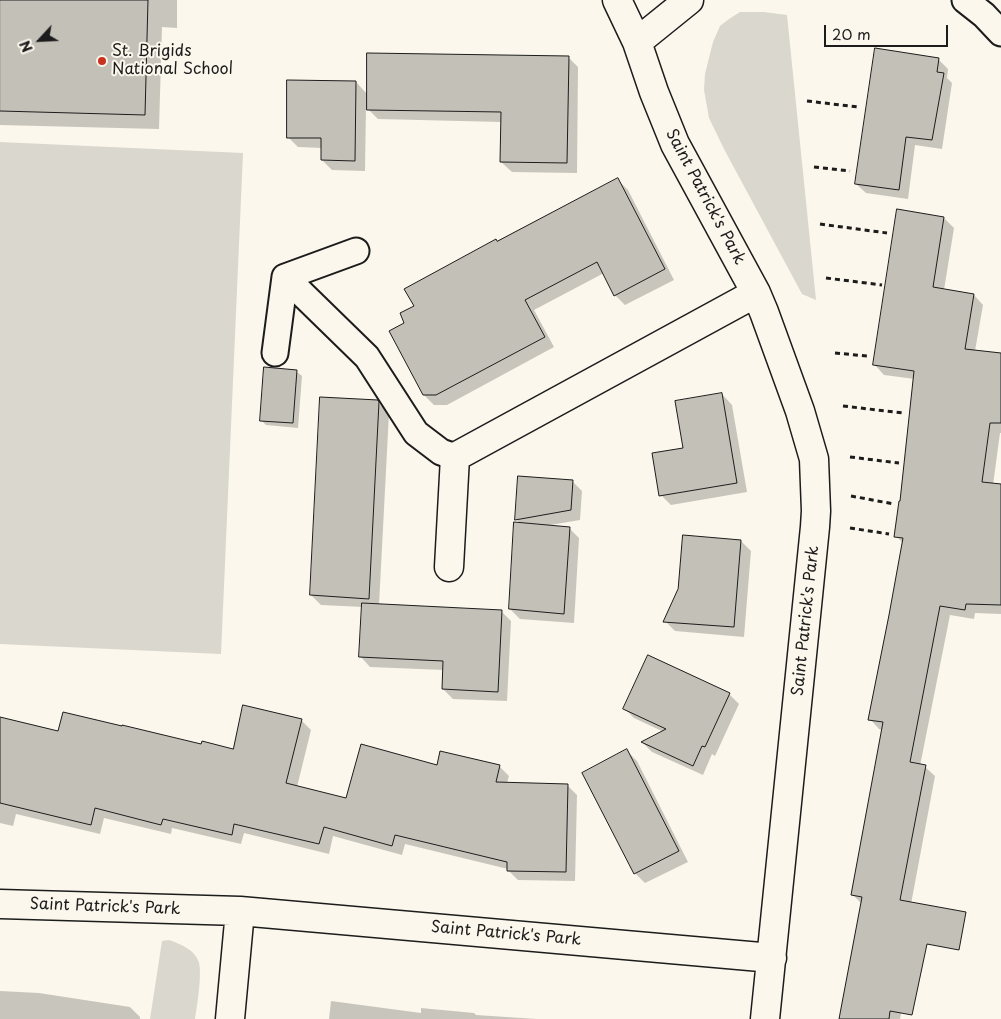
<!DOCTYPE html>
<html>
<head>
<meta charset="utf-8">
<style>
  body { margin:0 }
  #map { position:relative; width:1001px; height:1019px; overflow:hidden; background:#fbf7ec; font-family:"Playpen Sans",sans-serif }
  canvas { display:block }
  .north { position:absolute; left:15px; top:15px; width:50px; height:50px; -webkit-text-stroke:4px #fbf7ec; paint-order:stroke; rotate:245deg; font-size:14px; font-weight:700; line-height:20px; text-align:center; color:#1c1c1c }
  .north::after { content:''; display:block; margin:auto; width:18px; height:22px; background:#1c1c1c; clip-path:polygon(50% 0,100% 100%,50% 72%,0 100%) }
  .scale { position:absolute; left:824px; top:25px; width:124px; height:22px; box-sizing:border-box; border:2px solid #1c1c1c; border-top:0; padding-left:6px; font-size:15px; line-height:18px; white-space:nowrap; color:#1c1c1c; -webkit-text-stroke:4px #fbf7ec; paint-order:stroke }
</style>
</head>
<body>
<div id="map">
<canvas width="1001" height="1019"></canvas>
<div class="north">N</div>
<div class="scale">20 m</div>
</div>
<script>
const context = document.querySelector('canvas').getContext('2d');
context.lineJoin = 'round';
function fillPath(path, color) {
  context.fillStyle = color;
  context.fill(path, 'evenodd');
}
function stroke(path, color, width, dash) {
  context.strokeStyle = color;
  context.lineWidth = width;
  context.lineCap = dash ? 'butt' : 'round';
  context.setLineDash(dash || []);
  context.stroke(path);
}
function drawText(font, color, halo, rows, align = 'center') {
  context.font = font + ' "Playpen Sans",sans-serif';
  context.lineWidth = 4;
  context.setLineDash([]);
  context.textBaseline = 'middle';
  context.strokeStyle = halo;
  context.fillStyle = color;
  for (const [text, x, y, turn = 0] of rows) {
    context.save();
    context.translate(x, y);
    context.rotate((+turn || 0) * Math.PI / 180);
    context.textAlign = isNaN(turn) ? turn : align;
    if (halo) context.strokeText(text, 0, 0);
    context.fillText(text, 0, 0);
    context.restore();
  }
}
fillPath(new Path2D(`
  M740,12H764L787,15L816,300L802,294L724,149L709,118L704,90L705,74L713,42L720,26L729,19Z
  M0,142L243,153L221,654L0,644Z
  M169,940C180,944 196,950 199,963C202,975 197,1006 195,1019H150L162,941Z`), '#dad7ce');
fillPath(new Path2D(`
  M0,0H177V28L162,27L159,129L0,125Z
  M568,57L578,67L577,173L512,172L501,162L502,122L378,119L366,107L365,171L332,170L322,160V148L298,147L288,137L356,82L368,95Z
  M938,59L948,69L947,78L952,83L942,149L915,145L908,199L866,193L856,184Z
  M618,180L628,190L674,280L625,305L615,295L604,273L534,310L554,347L447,405H434L424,395L406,323L415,306L498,242Z
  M944,218L954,228L944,290L974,295L983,305L975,351L1001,355V433H1000L993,485L1001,486V614L975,613L974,619L950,615L920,766L925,767L935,776L911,904L921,913L900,1019H840L862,904L852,894L883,730L879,729L870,719L903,543L896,536L901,503L915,379L884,375L875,365Z
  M297,372L302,376L298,428L266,425L261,420Z
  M722,394L732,405L747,492L671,505L661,495L685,449Z
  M377,402L389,413L379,605L501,611L511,621L507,701L453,699L443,689L444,670L370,667L360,656L363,607L321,605L311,595Z
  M572,481L582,491L580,520L550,525V526L569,528L579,538L574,623L520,619L510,609L521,524L516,519Z
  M741,541L751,551L744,637L675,631L665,621Z
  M729,694L739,704L715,756L712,754L703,775L652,752L643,743L664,732L634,718L625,709Z
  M0,718L59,732L202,745L234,750L301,720L311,730L297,787L347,799L438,766H499L509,776L507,783L567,785L577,795L575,881L518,880L508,870V869L405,844L402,855L333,836L329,854L244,833L241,844L172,828L171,834L104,818L100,834L16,814L13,826L0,823Z
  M627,751L637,761L688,862L645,883L635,873Z
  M0,991L39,993L130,1007L140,1017V1019H0Z
  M331,1001L421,1013V1008L474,1013L476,1015L537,1019H329Z`), '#0003');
const building = new Path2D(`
  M0,0H148L145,115L0,111Z
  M875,48L939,58L937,72L944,73L932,140L906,137L899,190L855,184Z
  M367,53L569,56L567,163L500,162L501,112L367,110Z
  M287,80L356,81L355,161L321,160V138H287Z
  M618,178L665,269L614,296L597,262L525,300L545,337L436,395H423L389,331L404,323L400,313L414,306L404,289L496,239L497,241Z
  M897,209L944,217L933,287L974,294L965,349L1001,353V423H990L982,482L1001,484V605L966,604L965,610L940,606L910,762L926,765L900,900L966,912L959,950L927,944L912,1015L890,1011L889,1019H839L862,897L851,895L883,722L868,720L889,615L903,538L894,537L899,501H900L914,371L873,365Z
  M264,367L297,370L293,423L260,421Z
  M722,393L737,483L659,496L652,453L683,448L675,401Z
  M320,397L378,400L379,402L369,599L310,595Z
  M518,476L573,480L571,510L515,520Z
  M514,522L570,527L564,614L509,609Z
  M683,535L741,540L734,627L663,622L678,589Z
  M362,603L502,610L498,692L442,689L443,661L359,657Z
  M648,655L730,693L705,747L702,746L693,766L641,742L666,729L623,709Z
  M243,705L302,719L286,783L346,798L361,744L437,765L440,751L500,765L496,782L568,784L566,872L507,871V862L395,835L392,846L324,827L319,844L234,824L232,835L163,819L161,825L95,808L91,825L0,803V717L58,731L63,712L122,726V725L201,744L202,741L233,749Z
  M627,749L679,851L634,874L582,773Z`);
fillPath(building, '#c3c0b8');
stroke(building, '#1c1c1c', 1);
const lane = new Path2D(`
  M965,0L984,15L1001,33
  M285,277L367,357L416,433L441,452L455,457
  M275,353L285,277L356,251`);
const street = new Path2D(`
  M617,0L637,42L654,92L675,144L756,293L764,312L800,411L814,459L816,511L815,527L765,1019
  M637,42L689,0
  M449,567L455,457L756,293
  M0,904L240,911
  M230,1019L240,911L772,958`);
stroke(lane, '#1c1c1c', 29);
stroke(street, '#1c1c1c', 31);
stroke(new Path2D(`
  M807,101L858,107
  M814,167L850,171
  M820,224L887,233
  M826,278L882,285
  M835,353L867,356
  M843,406L903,413
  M850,457L899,463
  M851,496L894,504
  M850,528L889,534`), '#1c1c1c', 3, [5, 4]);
stroke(lane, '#fbf7ec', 25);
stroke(street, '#fbf7ec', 28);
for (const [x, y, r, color] of [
  [102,61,5,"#c8321e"]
]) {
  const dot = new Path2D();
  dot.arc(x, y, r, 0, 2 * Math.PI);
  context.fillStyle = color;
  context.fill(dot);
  stroke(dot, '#fbf7ec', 2);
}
drawText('16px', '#1c1c1c', '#fbf7ec', [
  ["St. Brigids",112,52],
  ["National School",112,70]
], 'left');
drawText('16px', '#1c1c1c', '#fbf7ec', [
  ["Saint Patrick's Park",705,197,62],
  ["Saint Patrick's Park",806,621,-84],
  ["Saint Patrick's Park",105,907,2],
  ["Saint Patrick's Park",506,934,5]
]);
</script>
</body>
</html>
